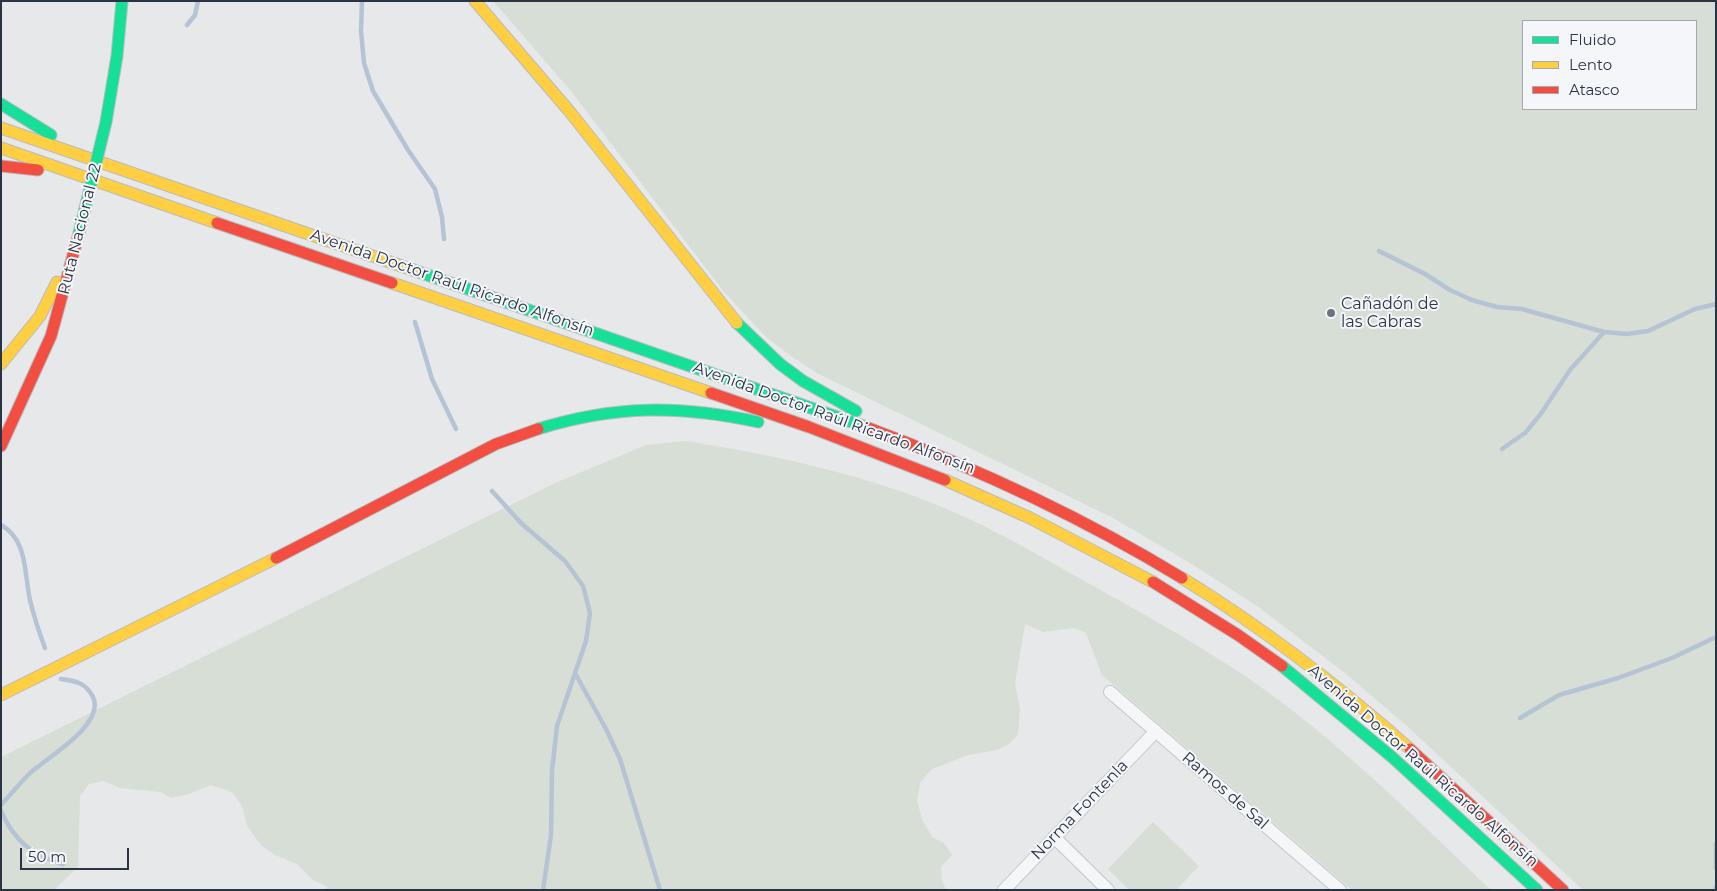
<!DOCTYPE html>
<html>
<head>
<meta charset="utf-8">
<style>
  body { margin:0 }
  #map { position:relative; width:1717px; height:891px; overflow:hidden; background:#e6e8ea; font-family:Montserrat,sans-serif }
  canvas { display:block }
  .frame { position:absolute; inset:0; border:2px solid #2b3445; pointer-events:none }
  .legend { position:absolute; left:1522px; top:20px; width:175px; height:90px; box-sizing:border-box; background:#f4f6f9; border:1px solid #a4a8b1; margin:0; padding:6px 9px; list-style:none; font-size:15px; color:#2b3445 }
  .legend li { display:flex; align-items:center; gap:10px; height:25px }
  .legend b { width:25px; border:1px solid #a4a8b1 }
  .scale { position:absolute; left:20px; top:848px; width:109px; height:22px; box-sizing:border-box; border:2px solid #2b3445; border-top:0; padding-left:6px; font-size:15px; line-height:18px; white-space:nowrap; color:#2b3445; -webkit-text-stroke:4px #f4f6f9; paint-order:stroke }
</style>
</head>
<body>
<div id="map">
<canvas width="1717" height="891"></canvas>
<div class="frame"></div>
<ul class="legend">
<li><b style="height:6px;background:#16e098"></b>Fluido</li>
<li><b style="height:6px;background:#ffcf43"></b>Lento</li>
<li><b style="height:6px;background:#f24e42"></b>Atasco</li>
</ul>
<div class="scale">50 m</div>
</div>
<script>
const context = document.querySelector('canvas').getContext('2d');
context.lineJoin = 'round';
function fillPath(path, color) {
  context.fillStyle = color;
  context.fill(path, 'evenodd');
}
function stroke(path, color, width, dash) {
  context.strokeStyle = color;
  context.lineWidth = width;
  context.lineCap = dash ? 'butt' : 'round';
  context.setLineDash(dash || []);
  context.stroke(path);
}
function drawText(font, color, halo, rows, align = 'center') {
  context.font = font + ' Montserrat,sans-serif';
  context.lineWidth = 4;
  context.setLineDash([]);
  context.textBaseline = 'middle';
  context.strokeStyle = halo;
  context.fillStyle = color;
  for (const [text, x, y, turn = 0] of rows) {
    context.save();
    context.translate(x, y);
    context.rotate((+turn || 0) * Math.PI / 180);
    context.textAlign = isNaN(turn) ? turn : align;
    if (halo) context.strokeText(text, 0, 0);
    context.fillText(text, 0, 0);
    context.restore();
  }
}
fillPath(new Path2D(`
  M493,1H1716V890H1583L1408,727L1345,673L1257,606L1190,563L1113,518L817,373L791,356L766,337L724,292L571,91ZM1523,21H1696V109H1523Z
  M686,441C762,453 839,469 911,495C973,517 1030,550 1088,583C1140,612 1192,641 1242,674C1333,735 1412,815 1491,890H1352L1102,675L1086,633L1074,628L1043,632L1025,624L1015,683L1020,709L1018,735L1009,744L997,750L968,755L932,769L920,783L917,801L922,819L932,837L944,843L952,855L941,867L942,881L946,890H325L328,887L313,880L297,864L275,855L261,845L247,826L242,806L232,792L211,785L189,794L171,798L161,792L120,788L104,781L89,784L80,796L78,867L54,890H1V757L553,484L646,445Z
  M1153,822L1199,866L1176,890H1129L1108,869Z`), '#d6ded6');
stroke(new Path2D(`
  M362,1L361,31L364,63L373,91L408,150L435,189L442,217L444,239
  M187,25L195,15L198,1
  M1379,251L1425,274L1450,290L1472,300L1497,307L1522,309L1604,332L1627,334L1648,331L1695,309L1716,304
  M415,322L432,379L456,429
  M1502,449L1525,433L1540,415L1570,370L1604,332
  M492,491L521,523L565,561L583,586L590,613L586,641L557,726L552,771L551,835L543,890
  M1,525C28,540 24,573 30,600C34,617 39,632 45,648
  M575,673L606,729L620,759L660,890
  M1520,718L1559,695L1618,678L1672,658L1716,637
  M1,805C11,794 20,783 30,773C47,758 106,724 93,697C86,683 76,681 61,679
  M1,811C14,840 32,856 63,864
  M1716,844V868
  M1715,890L1716,887`), '#b4c4d5', 4.5);
const street = new Path2D(`
  M1110,692L1340,890
  M1054,837L1108,890
  M1004,890L1156,731`);
const fast = new Path2D(`
  M1,104L51,135
  M106,122L117,56L122,1
  M413,270L866,427
  M737,323L780,364L803,381L856,411
  M538,429C615,405 680,405 758,422
  M1282,666L1392,757L1537,890`);
const slow = new Path2D(`
  M475,1L570,112L737,323
  M1,128L413,270
  M1,148L217,223
  M392,283L711,393
  M1,364L40,316L57,282
  M945,480L1030,518L1153,582
  M1182,578C1263,628 1339,686 1410,749
  M1,695L276,558`);
const jam = new Path2D(`
  M1,166L38,170
  M217,223L392,283
  M711,393L809,427L945,480
  M866,427C976,468 1082,517 1182,578
  M1,446L51,336L79,233
  M276,558L496,444L538,429
  M1153,582L1238,635L1282,666
  M1410,749L1563,890`);
stroke(street, '#c4c6c8', 14);
stroke(fast, '#b8bbbf', 13);
stroke(slow, '#b8bbbf', 13);
stroke(jam, '#b8bbbf', 13);
stroke(street, '#f5f6f7', 12);
stroke(fast, '#16e098', 11);
stroke(slow, '#ffcf43', 11);
stroke(jam, '#f24e42', 11);
const fastBridge = new Path2D(`
  M79,233L106,122`);
stroke(fastBridge, '#b8bbbf', 13, []);
stroke(fastBridge, '#16e098', 11);
for (const [x, y, r, color] of [
  [1331,313,5,"#6c737f"]
]) {
  const dot = new Path2D();
  dot.arc(x, y, r, 0, 2 * Math.PI);
  context.fillStyle = color;
  context.fill(dot);
  stroke(dot, '#f4f6f9', 2);
}
drawText('16px', '#2b3445', '#f4f6f9', [
  ["Ruta Nacional 22",80,229,-76],
  ["Avenida Doctor Raúl Ricardo Alfonsín",452,283,19],
  ["Avenida Doctor Raúl Ricardo Alfonsín",834,418,20],
  ["Avenida Doctor Raúl Ricardo Alfonsín",1423,766,41],
  ["Ramos de Sal",1225,791,41],
  ["Norma Fontenla",1080,810,-46]
]);
drawText('16px', '#2b3445', '#f4f6f9', [
  ["Cañadón de",1341,304],
  ["las Cabras",1341,322]
], 'left');
</script>
</body>
</html>
